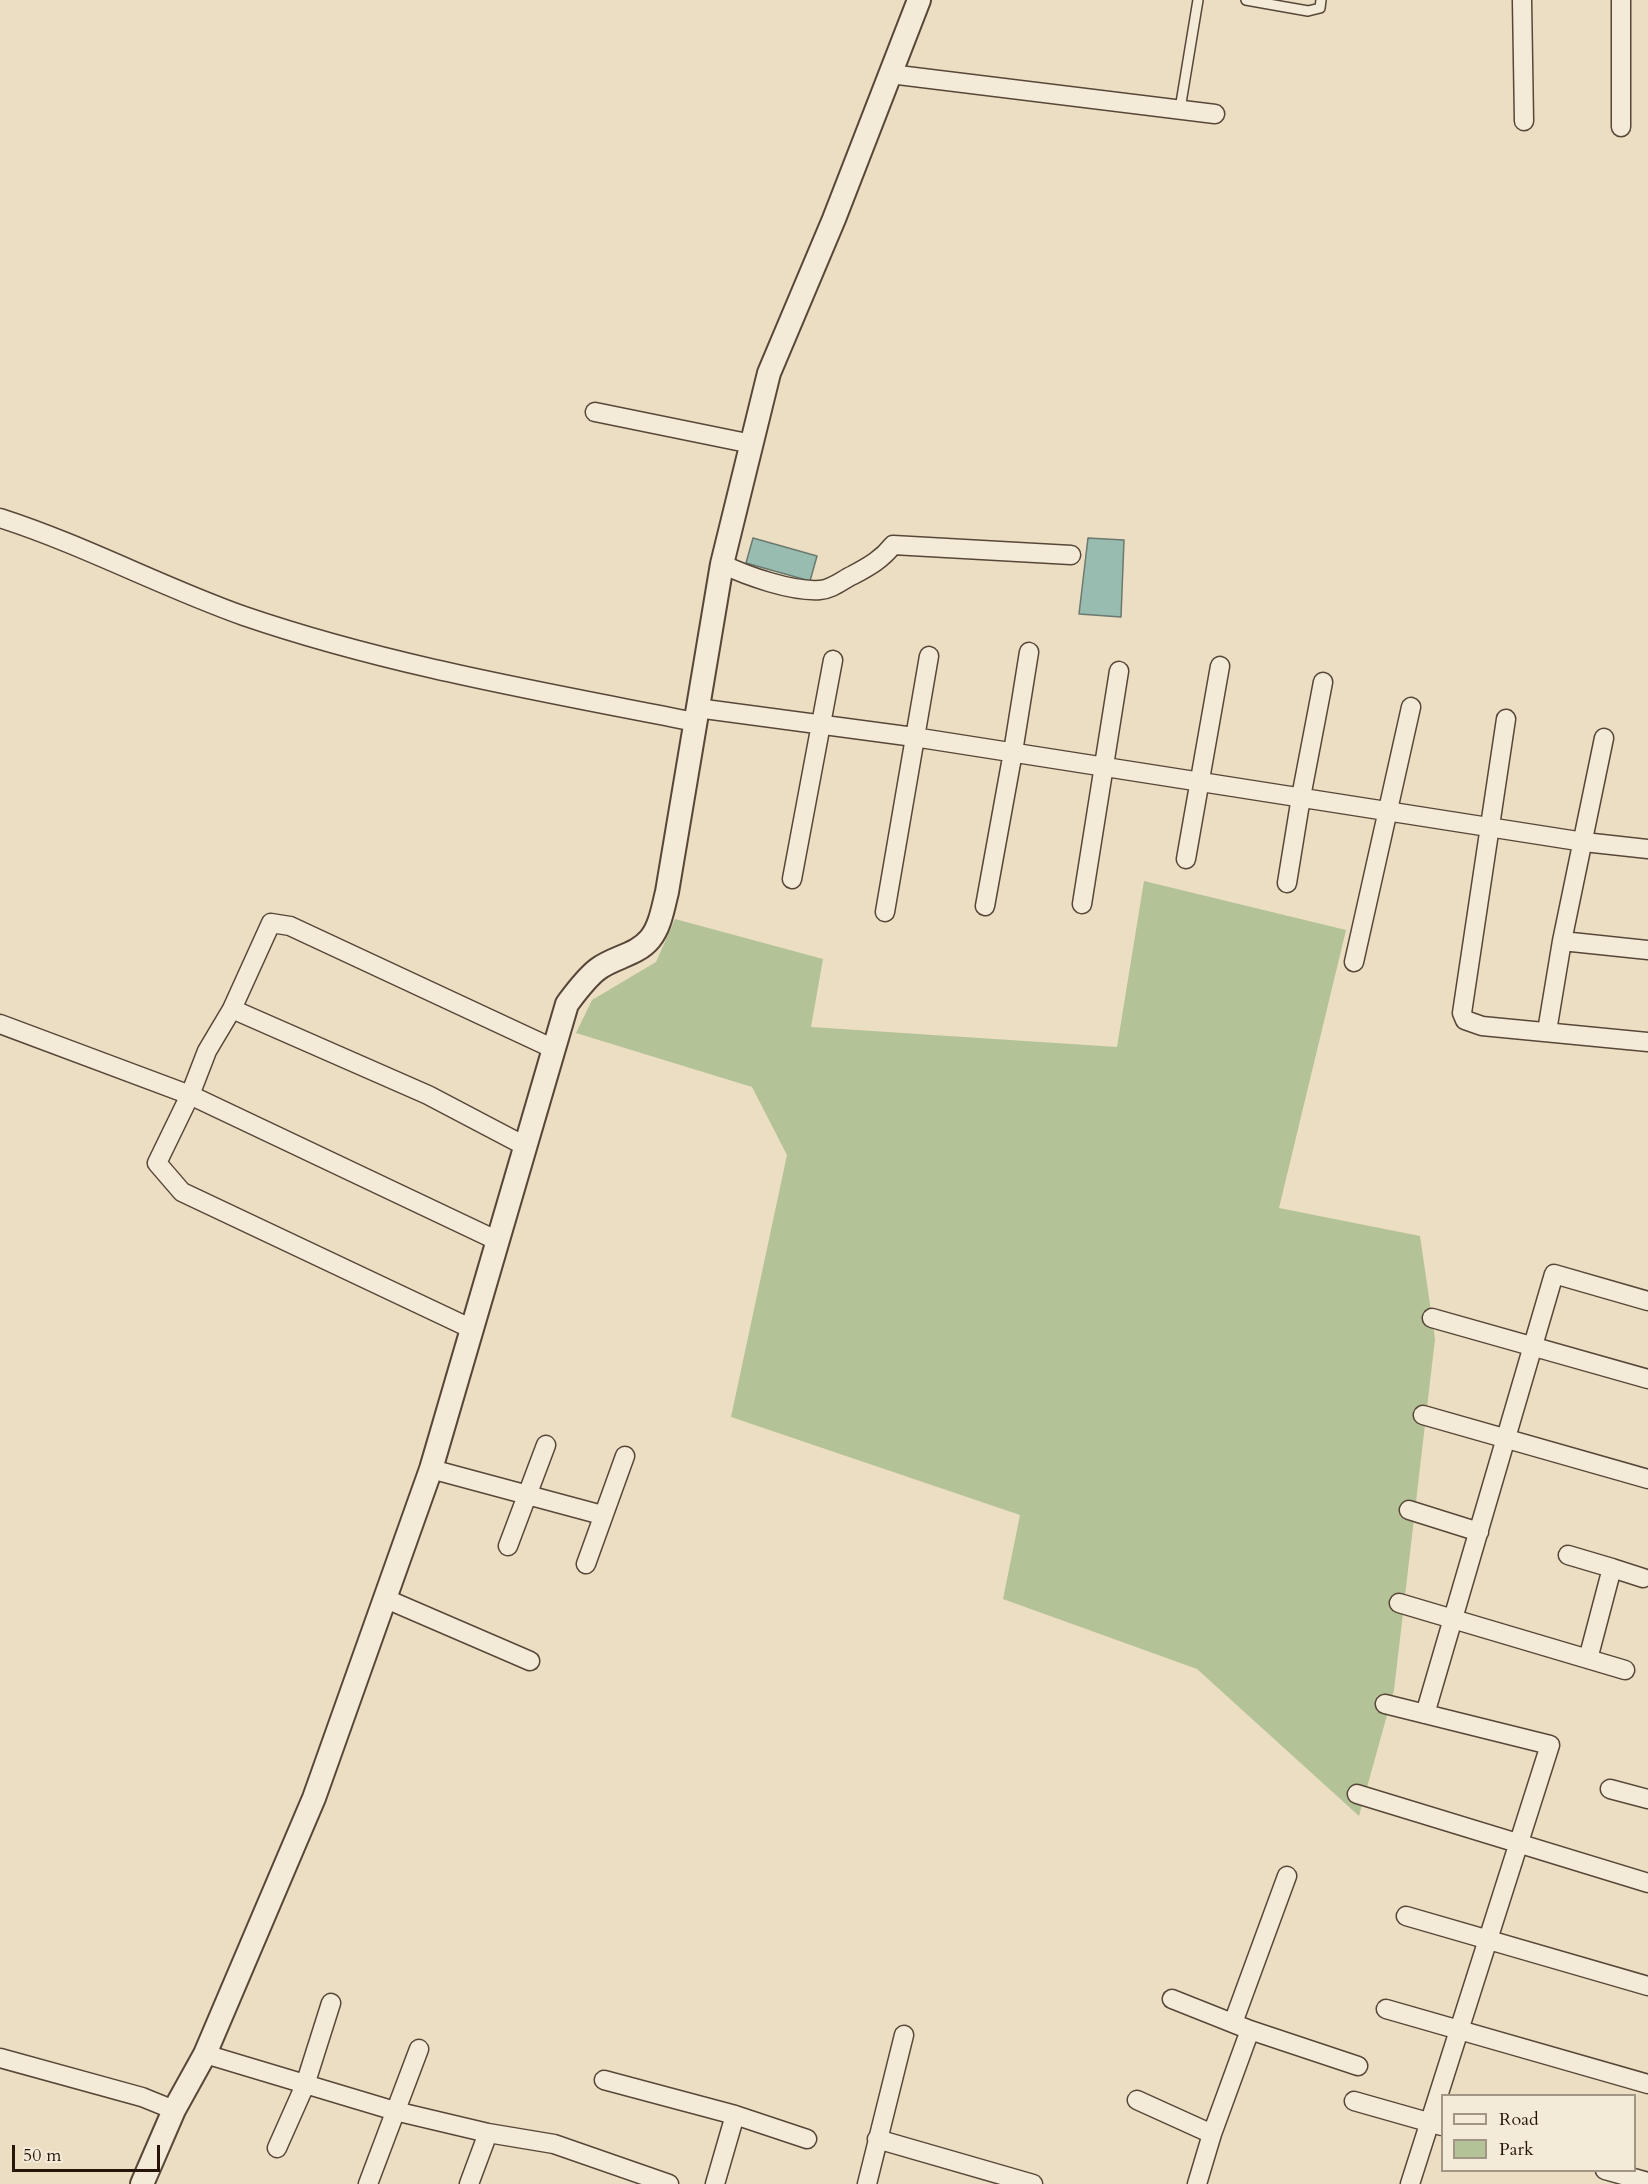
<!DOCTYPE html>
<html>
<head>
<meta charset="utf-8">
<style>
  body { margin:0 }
  #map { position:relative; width:1648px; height:2184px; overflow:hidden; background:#ecdec2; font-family:Cardo,serif }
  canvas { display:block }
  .legend { position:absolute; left:1441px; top:2094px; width:195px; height:78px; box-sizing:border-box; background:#f3ead7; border:2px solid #a19585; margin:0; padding:8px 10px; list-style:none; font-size:18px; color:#27150a }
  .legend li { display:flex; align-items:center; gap:12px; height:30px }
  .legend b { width:30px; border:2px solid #a19585 }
  .scale { position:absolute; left:12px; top:2145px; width:148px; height:27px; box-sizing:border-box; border:3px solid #27150a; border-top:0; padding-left:8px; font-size:18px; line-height:21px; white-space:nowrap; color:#27150a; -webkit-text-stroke:4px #f3ead7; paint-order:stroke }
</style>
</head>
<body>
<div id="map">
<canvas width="1648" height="2184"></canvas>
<ul class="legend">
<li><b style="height:8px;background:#f3ead7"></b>Road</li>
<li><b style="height:16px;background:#b3c297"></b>Park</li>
</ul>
<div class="scale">50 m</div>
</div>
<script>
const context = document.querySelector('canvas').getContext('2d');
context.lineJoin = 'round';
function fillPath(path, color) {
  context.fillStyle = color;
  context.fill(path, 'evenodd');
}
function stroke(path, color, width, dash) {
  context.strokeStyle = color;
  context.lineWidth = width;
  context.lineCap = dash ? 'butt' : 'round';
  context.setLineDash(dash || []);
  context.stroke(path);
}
fillPath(new Path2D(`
  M1144,881L1346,930L1279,1208L1420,1236L1435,1339L1394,1690L1359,1816L1197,1669L1003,1599L1020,1515L731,1417L787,1155L752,1087L576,1033L592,1000L656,962L675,919L823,959L811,1027L1117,1047Z`), '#b3c297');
const water = new Path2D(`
  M753,538L817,556L810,581L746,563Z
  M1088,538L1124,540L1121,617L1079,614Z`);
fillPath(water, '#99bcb1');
stroke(water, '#6b796e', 1.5);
const service = new Path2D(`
  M1246,0L1308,11L1320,8L1321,0
  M1180,109L1198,0`);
const minor = new Path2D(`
  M1522,0L1524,121
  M890,74L1215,114
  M1621,127V0
  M595,412L752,444
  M0,518C84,545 162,587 244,616C390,666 544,692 695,722
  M722,564C747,576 792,592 820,590C833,589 842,580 853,575C870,566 882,559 893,545L1071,555
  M697,708L914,737L1584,842L1648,849
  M1506,719L1462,1013L1465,1020L1482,1026L1648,1042
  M1186,859L1220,666
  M792,879L833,660
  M1287,883L1301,797L1323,682
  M1082,904L1119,671
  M985,906L1013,752L1029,652
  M885,912L929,656
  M1562,941L1648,950
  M1354,962L1411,707
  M232,1009L428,1095L525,1146
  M0,1024L190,1095L498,1241
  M1547,1031L1562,941L1604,738
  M1432,1318L1648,1379
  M472,1329L182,1192L157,1163L190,1095L207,1051L232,1009L271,923L290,926L554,1049
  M1423,1415L1648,1479
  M431,1469L602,1515
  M1409,1510L1479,1532
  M508,1546L546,1445
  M1568,1555L1612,1568
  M586,1564L625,1456
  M384,1598L530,1661
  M1399,1603L1625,1670
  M1588,1659L1612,1568L1643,1578
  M1385,1704L1550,1745L1410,2184
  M1425,1714L1554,1274L1648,1301
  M1610,1789L1648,1799
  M1357,1794L1648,1883
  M1406,1916L1648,1986
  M1172,1999L1250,2030L1358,2066
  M1386,2009L1648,2084
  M1233,2023L1287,1876
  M205,2054L395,2111L488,2133L554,2144L669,2184
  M0,2058L142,2097L174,2110
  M604,2080L735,2115L807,2139
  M1137,2100L1212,2134
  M1354,2101L1442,2126
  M877,2139L1033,2184
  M277,2148L305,2085L331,2003
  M1605,2170L1648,2182
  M368,2184L419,2049
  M469,2184L488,2133
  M715,2184L735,2115
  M867,2184L904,2035
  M1197,2184L1212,2134L1250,2030`);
const tertiary = new Path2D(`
  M142,2184L174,2110L205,2054L314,1798L431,1469L567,1004C576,992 586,978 598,969C614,957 637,955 650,939C660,927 663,908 667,892L722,564L769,373L834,219L919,0`);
stroke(service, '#584738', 12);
stroke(minor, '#584738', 21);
stroke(tertiary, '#584738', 26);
stroke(service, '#f3ead7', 9);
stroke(minor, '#f3ead7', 18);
stroke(tertiary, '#f3ead7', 22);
</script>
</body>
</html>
